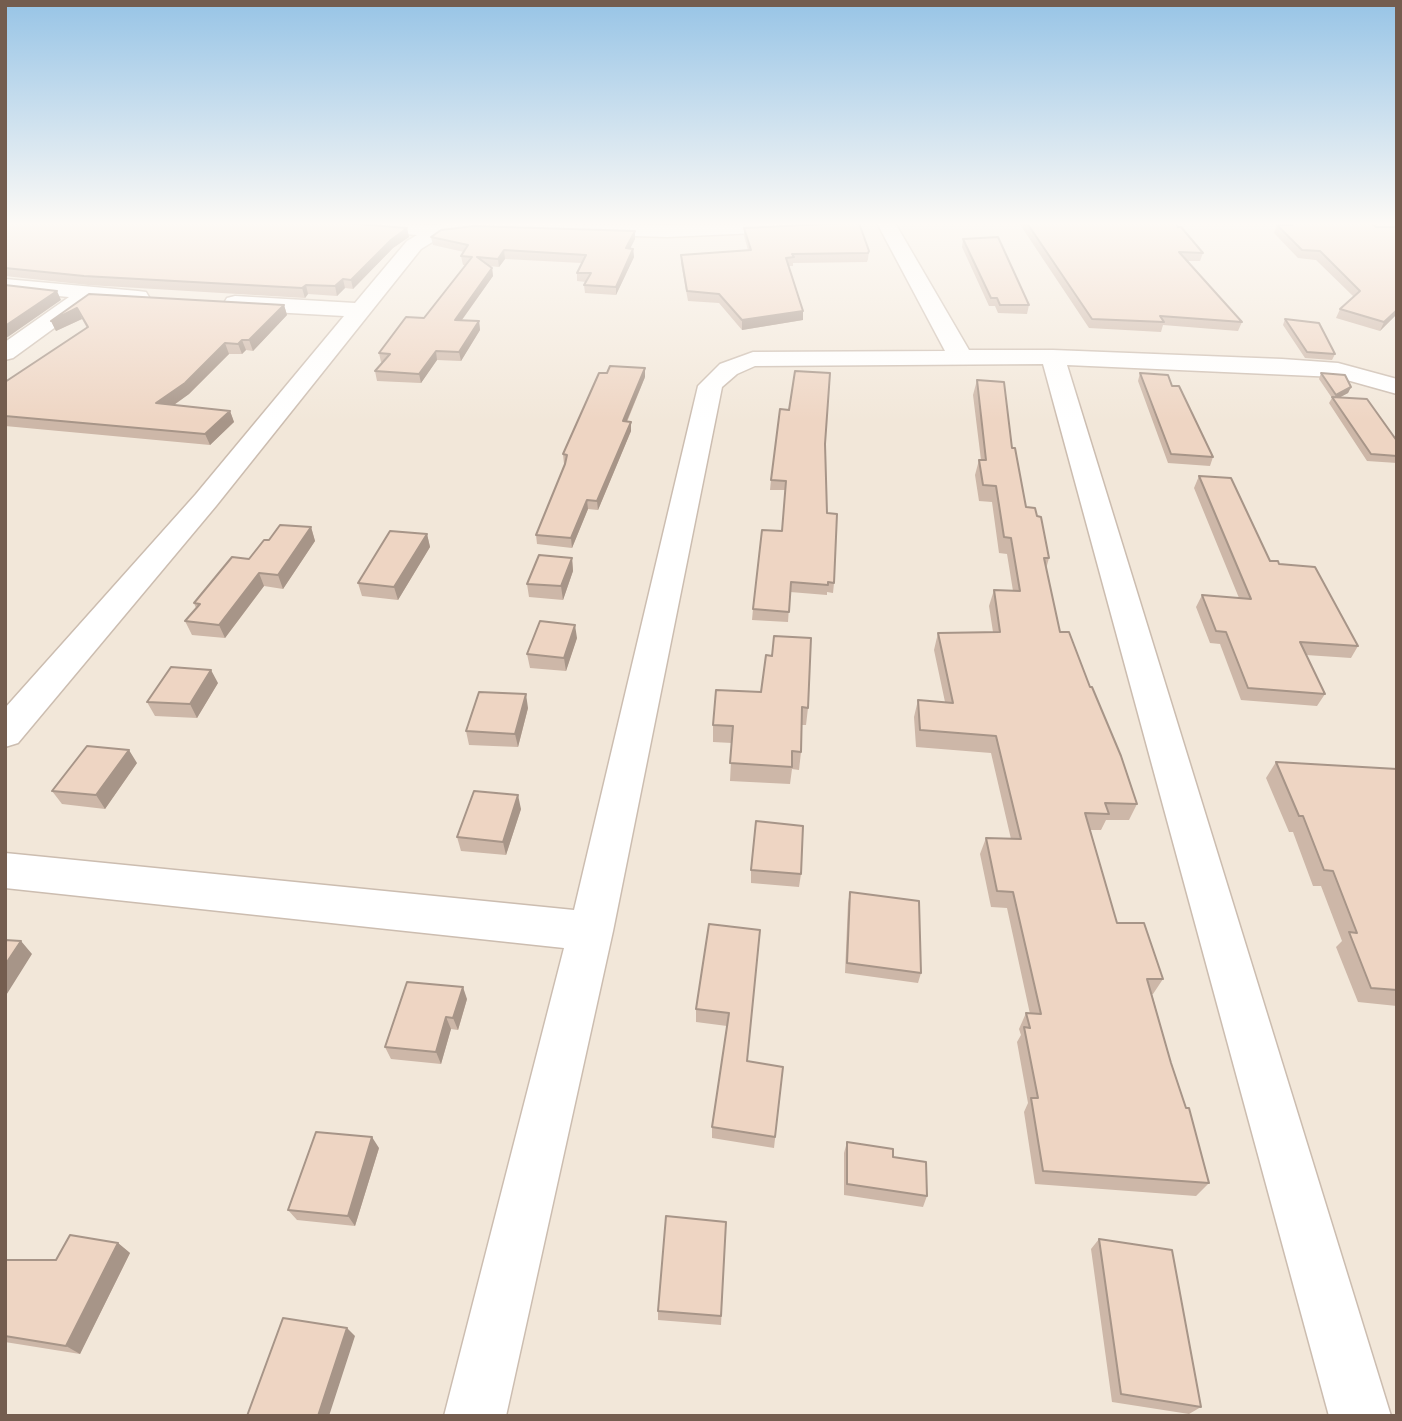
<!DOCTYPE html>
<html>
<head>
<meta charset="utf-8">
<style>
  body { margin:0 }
  #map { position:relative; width:1402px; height:1421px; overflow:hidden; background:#fbf4ea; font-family:Cabin,sans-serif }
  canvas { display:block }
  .frame { position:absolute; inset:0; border:7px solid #745d4f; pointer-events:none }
</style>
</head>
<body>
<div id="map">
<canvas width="1402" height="1421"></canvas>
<div class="frame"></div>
</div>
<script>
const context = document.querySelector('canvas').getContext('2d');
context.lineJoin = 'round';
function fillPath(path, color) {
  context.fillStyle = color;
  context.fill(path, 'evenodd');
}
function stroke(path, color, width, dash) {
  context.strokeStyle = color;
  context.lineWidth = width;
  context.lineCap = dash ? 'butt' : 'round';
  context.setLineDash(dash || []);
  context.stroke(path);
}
fillPath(new Path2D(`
  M5,223H1397V1416H5Z`), '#f2e7d9');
const minor = new Path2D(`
  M339,223L437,225L451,223L667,225L856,223L847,229L667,237L475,231L442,236L421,249L216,506L18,743L5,747V708L196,494L344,316L235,310L227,308L224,303L227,298L235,296L355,303L407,241L417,235L348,229Z
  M877,223H895L969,350H1053L1282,359L1338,363L1397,379V394L1336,377L1067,365L1391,1416H1329L1043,364L755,366L737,374L722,387L613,931L506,1416H444L564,948L5,888V853L574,910L698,386L720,364L753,352L945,351Z
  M5,279L138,291L146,292L149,297L146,302L138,303L94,299L13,358L5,360V342L69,297L5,291Z`);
stroke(minor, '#ccbdb0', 3);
fillPath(minor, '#fff');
fillPath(new Path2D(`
  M5,223L407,228L409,237L393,248L353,289L345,288L337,296L308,294L305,298L88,285L5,276Z
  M1019,223H1176L1203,253L1200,261H1187L1242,322L1238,331L1163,325L1161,332L1089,328Z
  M1277,223H1371L1397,314L1380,331L1336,318L1340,309L1354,297L1316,260L1298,258L1274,233L1277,225H1279Z
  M744,228L869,251L868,259L867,262L793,263V266H789L803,311V320L742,330L719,303L688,301L681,263V255L748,250L744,236Z
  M635,231V239L630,248L633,249L634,257L616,295L585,293L584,285L586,282L577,281V273L582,263L505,259L499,267L489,266L492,268L493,276L462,320L479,321L480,330L461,361L437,360L421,383L377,381L375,371L383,363L381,362L379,353L424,318L466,265H463L461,256L464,252L433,245L431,237Z
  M963,239L1029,305L1027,314L998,313L995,306H989L962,247Z
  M89,294L284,305L287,315L253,351L246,350L242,354H229L189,394L174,405L230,411L234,422L210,445L5,426V382L87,328L82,319L56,331L51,321Z
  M1285,319L1335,354L1332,360L1305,358L1283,325Z
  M1140,373L1172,386L1213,457L1210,466L1168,463L1138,381Z
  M1321,373L1351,387L1348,393L1340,397L1397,441V463L1367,461L1329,403L1332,398L1319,379Z
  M645,377L627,422H631V431L598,510L588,509L572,548L537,544L536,535L565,464H564L563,454Z
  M977,380L1012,448L1026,507L1037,516L1049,558L1046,569L1060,632L1090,687L1137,804L1129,820H1106L1101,830H1090L1117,923L1163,979L1153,994H1152L1171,1063L1209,1183L1196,1196L1035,1184L1024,1112L1028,1103L1017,1042L1021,1035L1019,1029L1026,1013L1030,1014L1007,908L991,907L980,854L986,838L1011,839L991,753L916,747L914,717L918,700L945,702L934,650L938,633L993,632L989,606L994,590L1013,591L1007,554L999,553L992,502L979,501L975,475L979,460H981L973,395Z
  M825,444L827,513L834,583L833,593L827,592V595L790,592L788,622L752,620L753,609L782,531L785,490H770L771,480Z
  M1199,476L1270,561L1279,564L1358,646L1351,658L1306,655L1325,694L1317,706L1241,700L1220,644L1210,643L1196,607L1202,595L1239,598L1194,488Z
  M311,527L315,541L283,589L264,586L225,638L192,635L185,621L196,608L194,603L249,559L269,540Z
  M427,534L430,547L398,600L362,596L358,583Z
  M572,558L573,571L563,600L529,597L527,584Z
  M577,638L566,671L530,668L527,654Z
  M218,683L197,718L155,716L147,702Z
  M716,690L808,708L806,725H801V752L799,770L792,769L790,784L730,781L732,743L713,742V725Z
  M528,708L518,747L469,745L466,731Z
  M1276,762L1397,769V1006L1358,1002L1336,947L1342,941L1321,886H1313L1293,832H1289L1266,778Z
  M137,763L105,809L62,804L52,791Z
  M521,809L506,855L461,851L457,837Z
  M751,870L801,874L799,887L751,883Z
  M850,892L921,973L918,983L845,973L848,903Z
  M709,924L747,1061L783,1067L774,1148L712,1138V1127L727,1026L696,1022V1009Z
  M467,999L458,1030L451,1029L441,1064L391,1059L385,1047Z
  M847,1142L893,1157L927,1196L923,1207L844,1195V1153Z
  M379,1148L355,1226L297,1220L288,1210Z
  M726,1222L721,1325L658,1320V1311Z
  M1099,1239L1201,1407L1189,1414L1112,1402L1091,1249Z
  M118,1243L130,1253L80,1354L5,1342V1260H56Z`), '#cdb7a8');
fillPath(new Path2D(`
  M407,228L409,237L393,248L353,289L351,280L391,240Z
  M635,231V239L626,257V248Z
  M633,249L634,257L616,295V287Z
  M504,250L505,259L499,267L498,259Z
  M492,268L493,276L456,328L455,320Z
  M343,279L345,288L337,296L335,286Z
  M306,285L308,294L305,298L302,288Z
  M57,291L61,300L5,339V326Z
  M284,305L287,315L253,351L249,340Z
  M77,308L82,319L56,331L51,321Z
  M1397,310V314L1380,331L1384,322Z
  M803,311V320L742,330V320Z
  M479,321L480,330L461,361L459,352Z
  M242,340L246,350L242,354L238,344Z
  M225,343L229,354L189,394L161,414L156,403Z
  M436,351L437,360L421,383L419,374Z
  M645,368V377L623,430V421Z
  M1351,387L1348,393L1333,401L1336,395Z
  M230,411L234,422L210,445L205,434Z
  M631,422V431L598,510L597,501Z
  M587,500L588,509L572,548L571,538Z
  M311,527L315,541L283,589L278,575Z
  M427,534L430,547L398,600L394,587Z
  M572,558L573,571L563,600L561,586Z
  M259,573L264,586L225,638L219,625Z
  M575,625L577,638L566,671L564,658Z
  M211,670L218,683L197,718L190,704Z
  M526,694L528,708L518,747L515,734Z
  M129,750L137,763L105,809L96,795Z
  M518,795L521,809L506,855L503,842Z
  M21,941L32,954L5,997V965Z
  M463,987L467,999L458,1030L453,1018Z
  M446,1017L451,1029L441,1064L436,1052Z
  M372,1137L379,1148L355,1226L348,1216Z
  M118,1243L130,1253L80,1354L66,1346Z
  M347,1328L355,1336L329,1416H318Z`), '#a79588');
const building = new Path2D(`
  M5,223H346L407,228L391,240L351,280L343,279L335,286L306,285L302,288L84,276L5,268Z
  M848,223H859L869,251L868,253L792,254L794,257L786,258L803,311L742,320L719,294L687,291L681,255L751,250L744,228Z
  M1027,223H1176L1178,227H1181L1203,253L1179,252L1242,322L1160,316L1164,322L1092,319Z
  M1290,223H1371L1376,227H1397V310L1384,322L1340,309L1360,291L1320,251L1302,250L1277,225H1292Z
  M474,226L635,231L626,248L633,249L616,287L584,285L591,273H577L586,255L504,250L498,259L477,257L492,268L455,320L479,321L459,352L436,351L419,374L375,371L390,354L379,353L406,317L424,318L472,257L461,256L468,245L431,237L441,230Z
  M998,237L1029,305H1000L997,298H991L963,239Z
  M5,285L57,291L5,326Z
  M89,294L284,305L249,340H242L238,344L225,343L185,383L156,403L230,411L205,434L5,416V382L88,327L77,308L51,321Z
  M1285,319L1319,323L1335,354L1307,352Z
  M610,366L645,368L623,421L631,422L597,501L587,500L571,538L536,535L565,464L567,455L563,454L599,373H607Z
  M795,371L830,373L825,444L827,513L837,514L834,583L828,582V585L791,582L789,612L753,609L762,530L782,531L786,481L771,480L780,409L789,410Z
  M1140,373L1168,375L1172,386H1179L1213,457L1171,454Z
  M1321,373L1345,375L1351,387L1336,395Z
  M977,380L1004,382L1012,448H1015L1026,507L1035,508L1037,516L1041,517L1049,558H1044L1060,632H1069L1090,687H1092L1121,756L1137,804L1105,803L1109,814L1085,813L1117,923H1144L1163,979H1147L1171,1063L1186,1108H1189L1209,1183L1043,1171L1031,1098H1038L1024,1027L1030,1028L1026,1013L1041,1014L1013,892L997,891L986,838L1021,839L996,736L920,730L918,700L953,703L938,633L1000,632L994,590L1020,591L1011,538L1004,537L996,486L983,485L979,460H986Z
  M1332,397L1367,399L1397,441V456L1371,454Z
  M1199,476L1231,478L1270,561H1278L1279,564L1315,567L1358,646L1300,642L1325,694L1248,688L1226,632L1216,631L1202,595L1251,599Z
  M280,525L311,527L278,575L259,573L219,625L185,621L200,604L194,603L232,557L249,559L264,540H269Z
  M390,531L427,534L394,587L358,583Z
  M539,555L572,558L561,586L527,584Z
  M540,621L575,625L564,658L527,654Z
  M774,636L811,638L808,708L802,707L801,752L792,751V767L730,763L733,726L713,725L716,690L761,692L766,655L772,656Z
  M171,667L211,670L190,704L147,702Z
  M479,692L526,694L515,734L466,731Z
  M87,746L129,750L96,795L52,791Z
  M1276,762L1397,769V990L1371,988L1349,932L1357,933L1333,871L1324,870L1303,816H1299Z
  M474,791L518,795L503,842L457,837Z
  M756,821L803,826L801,874L751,870Z
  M850,892L919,901L921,973L847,963Z
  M709,924L760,930L747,1061L783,1067L775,1137L712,1127L729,1013L696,1009Z
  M5,940L21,941L5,965Z
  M407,982L463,987L453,1018L446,1017L436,1052L385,1047Z
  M316,1132L372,1137L348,1216L288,1210Z
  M847,1142L893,1149V1157L926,1162L927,1196L847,1184Z
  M666,1216L726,1222L721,1316L658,1311Z
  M70,1235L118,1243L66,1346L5,1336V1260H56Z
  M1099,1239L1172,1250L1201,1407L1121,1394Z
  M283,1318L347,1328L318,1416H247Z`);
fillPath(building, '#eed5c3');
stroke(building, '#a79588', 2);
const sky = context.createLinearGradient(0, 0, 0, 422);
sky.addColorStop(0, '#97c4e6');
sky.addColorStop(0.53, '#fdfaf6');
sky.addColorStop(1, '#fdfaf600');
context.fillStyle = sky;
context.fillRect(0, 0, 1402, 422);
</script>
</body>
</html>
